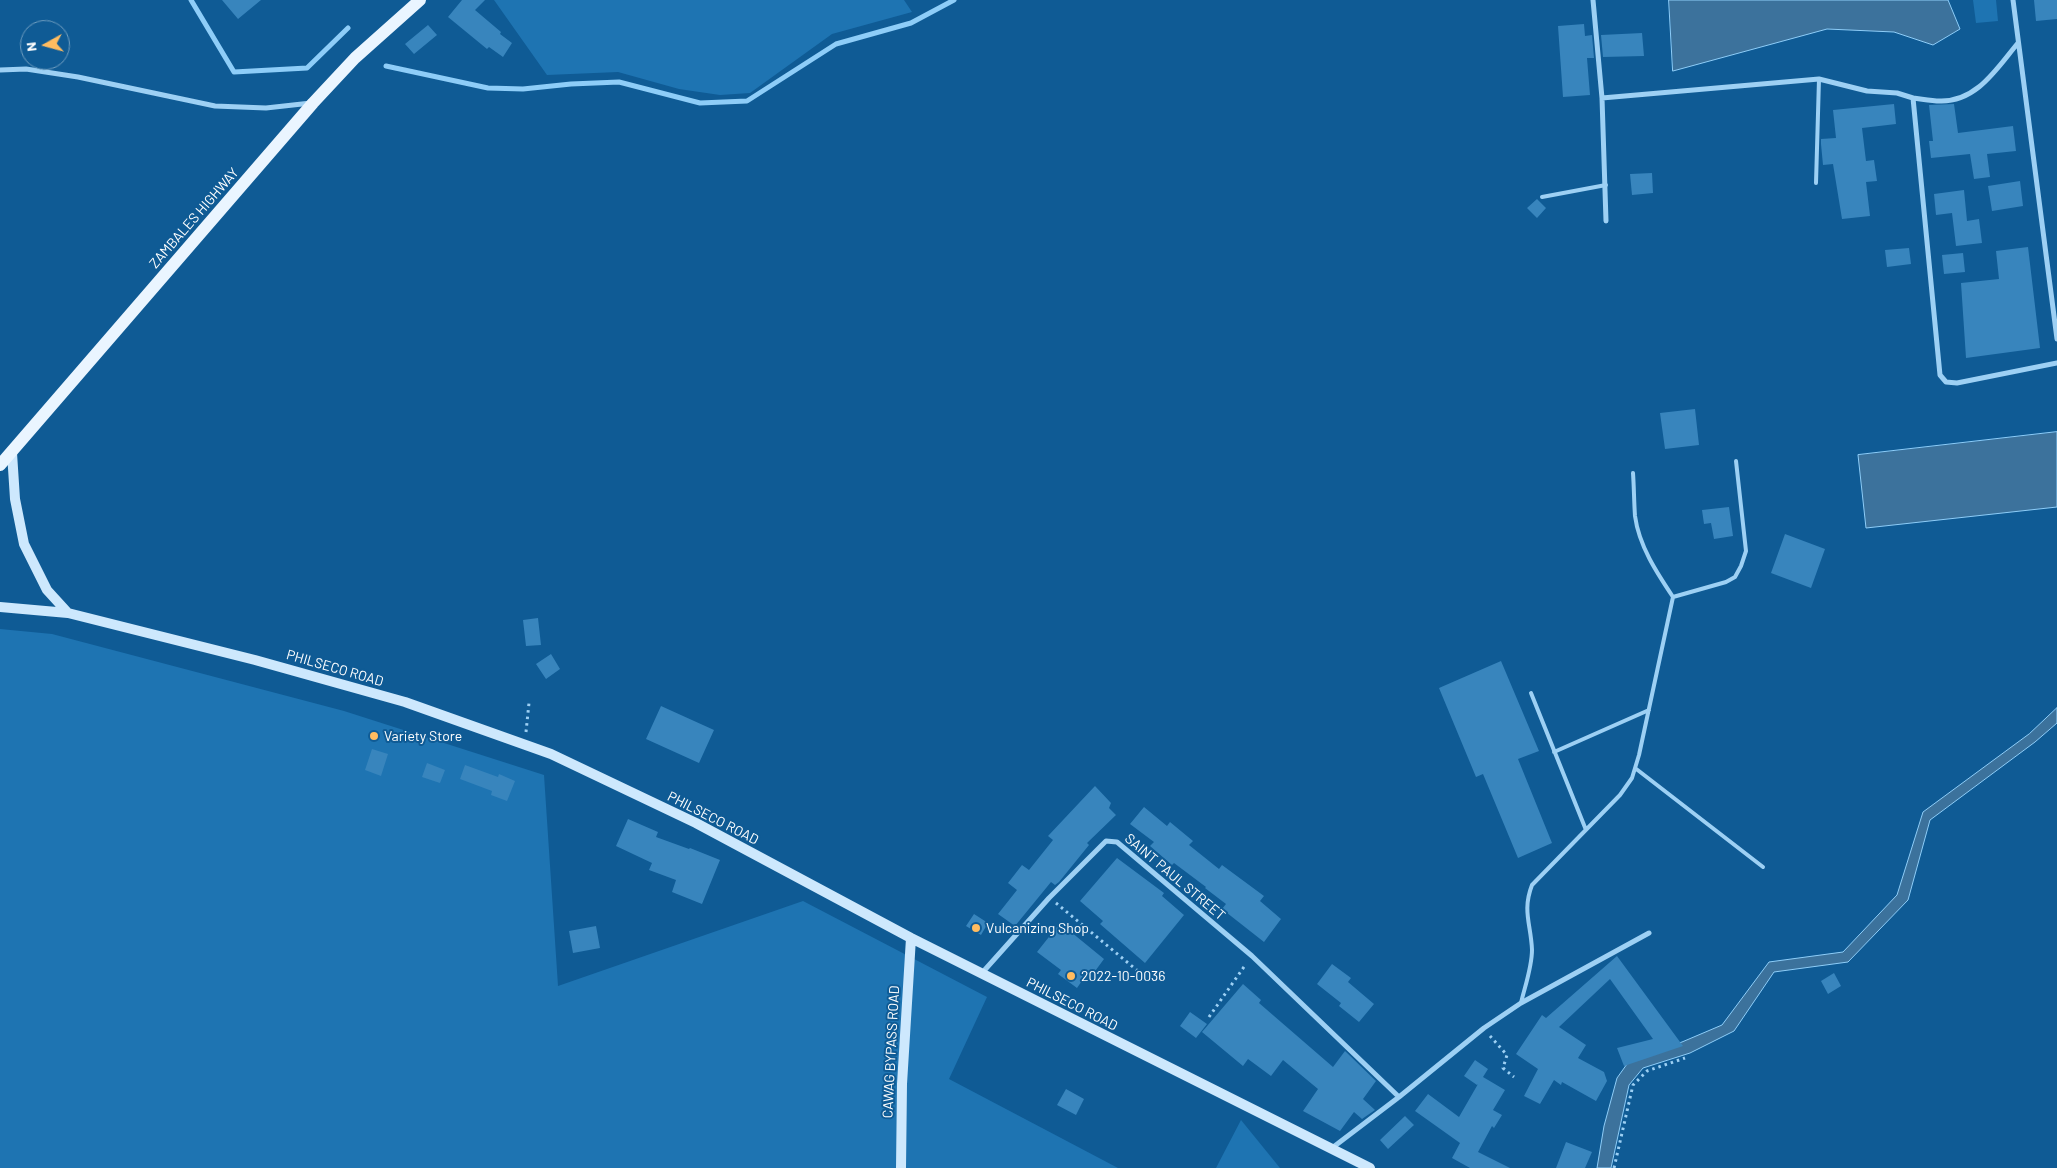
<!DOCTYPE html>
<html>
<head>
<meta charset="utf-8">
<style>
  body { margin:0 }
  #map { position:relative; width:2057px; height:1168px; overflow:hidden; background:#0f5b95; font-family:Barlow,sans-serif }
  canvas { display:block }
  .north { position:absolute; left:20px; top:20px; width:50px; height:50px; box-sizing:border-box; background:#0f5b95; border:1px solid #6f9dbf; border-radius:50%; rotate:263deg; font-size:14px; font-weight:700; line-height:20px; text-align:center; color:#fff }
  .north::after { content:''; display:block; margin:auto; width:18px; height:22px; background:#ffbc60; clip-path:polygon(50% 0,100% 100%,50% 72%,0 100%) }
</style>
</head>
<body>
<div id="map">
<canvas width="2057" height="1168"></canvas>
<div class="north">N</div>
</div>
<script>
const context = document.querySelector('canvas').getContext('2d');
context.lineJoin = 'round';
function fillPath(path, color) {
  context.fillStyle = color;
  context.fill(path, 'evenodd');
}
function stroke(path, color, width, dash) {
  context.strokeStyle = color;
  context.lineWidth = width;
  context.lineCap = dash ? 'butt' : 'round';
  context.setLineDash(dash || []);
  context.stroke(path);
}
function drawText(font, color, halo, rows, align = 'center') {
  context.font = font + ' Barlow,sans-serif';
  context.lineWidth = 4;
  context.setLineDash([]);
  context.textBaseline = 'middle';
  context.strokeStyle = halo;
  context.fillStyle = color;
  for (const [text, x, y, turn = 0] of rows) {
    context.save();
    context.translate(x, y);
    context.rotate((+turn || 0) * Math.PI / 180);
    context.textAlign = isNaN(turn) ? turn : align;
    if (halo) context.strokeText(text, 0, 0);
    context.fillText(text, 0, 0);
    context.restore();
  }
}
fillPath(new Path2D(`
  M494,0H904L912,12L832,34L750,93L720,95L679,89L618,72L547,75Z
  M1973,0H1996L1998,21L1976,23Z
  M0,629L52,634L344,711L544,775L558,986L803,901L987,997L949,1079L1118,1168H0Z
  M1241,1120L1280,1168H1216Z`), '#1e74b2');
const water = new Path2D(`
  M1669,0H1948L1960,29L1933,45L1894,32L1827,29L1673,71Z
  M2057,432V507L1866,528L1858,455Z
  M2057,708V723L2035,742L1930,820L1908,900L1848,962L1774,972L1734,1031L1690,1053L1643,1068L1629,1085L1611,1168H1597L1604,1126L1617,1078L1632,1057L1682,1042L1722,1025L1769,962L1843,952L1897,895L1923,812L2029,734Z`);
fillPath(water, '#3c729c');
stroke(water, '#8ecdf8', 1);
stroke(new Path2D(`
  M191,0L234,72L307,68L348,28
  M386,66L488,88L523,89L571,84L619,82L700,103L747,101L836,44L911,23L954,0`), '#8ecdf8', 5);
fillPath(new Path2D(`
  M222,0H261L238,19Z
  M462,0H485L475,10L501,32L500,34L512,43L503,57L489,47L487,49L448,17Z
  M2034,0H2057V19L2036,21Z
  M1584,24L1585,36L1592,35L1594,58H1587L1590,95L1563,97L1558,26Z
  M428,25L437,35L414,54L405,44Z
  M1642,33L1644,56L1603,57L1601,35Z
  M1894,104L1896,124L1862,128L1866,161L1874,160L1877,181L1866,182L1870,216L1842,219L1833,164L1823,165L1821,144V139L1836,138L1833,110Z
  M1954,104L1958,133L2013,126L2016,151L1987,154L1990,177L1974,179L1970,154L1931,158L1929,141H1933L1929,105Z
  M1652,173L1653,193L1632,195L1630,174Z
  M2020,181L2023,206L1992,211L1988,186Z
  M1964,190L1967,221L1979,219L1982,243L1956,246L1952,213L1936,215L1934,194Z
  M1537,199L1546,208L1537,218L1527,208Z
  M2028,247L2040,348L1966,358L1961,283L1999,279L1996,251Z
  M1909,248L1911,264L1887,267L1885,250Z
  M1963,253L1965,272L1944,274L1942,255Z
  M1695,409L1699,445L1665,449L1660,413Z
  M1729,507L1733,536L1714,539L1711,523L1704,524L1702,510Z
  M1785,534L1825,549L1811,588L1771,573Z
  M538,618L541,645L526,646L523,620Z
  M551,654L560,669L546,679L536,664Z
  M1501,661L1539,751L1518,759L1552,843L1518,858L1483,774L1476,777L1439,688Z
  M661,706L714,730L699,763L646,739Z
  M372,749L388,754L381,776L365,770Z
  M427,763L445,770L440,783L422,777Z
  M465,765L498,777L499,774L515,781L507,801L491,795L492,791L460,779Z
  M1095,786L1111,803L1109,808L1116,815L1087,843L1089,845L1059,882L1055,885L1051,882L1015,926L998,914L1017,890L1008,883L1022,865L1029,870L1053,840L1048,836Z
  M1144,807L1167,826L1170,822L1193,841L1189,845L1219,869L1222,865L1264,896L1260,901L1281,919L1264,942L1222,909L1226,904L1205,888L1206,887L1174,863L1172,865L1150,846L1154,842L1130,824Z
  M628,819L658,832L656,837L689,849L690,848L720,860L702,904L672,892L676,880L649,870L652,863L616,846Z
  M1117,858L1164,893L1162,896L1184,915L1145,963L1100,924L1103,921L1080,901Z
  M974,914L988,923L981,935L966,926Z
  M1060,923L1104,959L1090,978L1086,975L1077,988L1058,974L1061,970L1037,952Z
  M596,926L600,948L573,953L569,931Z
  M1617,956L1683,1046L1624,1066L1617,1048L1653,1039L1610,979L1559,1027L1586,1045L1578,1058L1604,1072L1607,1081L1596,1101L1562,1082L1561,1085L1554,1080L1540,1104L1524,1096L1538,1069L1516,1054L1542,1015L1546,1018Z
  M1332,964L1351,978L1348,982L1374,1004L1359,1022L1339,1006L1341,1003L1317,984Z
  M1834,973L1841,986L1828,994L1821,981Z
  M1243,984L1261,1000L1259,1003L1333,1067L1345,1051L1376,1081L1363,1099L1375,1110L1362,1119L1354,1112L1340,1131L1303,1111L1318,1089L1283,1060L1271,1076L1248,1059L1243,1066L1202,1032Z
  M1190,1012L1207,1024L1196,1038L1180,1026Z
  M1475,1060L1488,1069L1483,1077L1505,1090L1493,1110L1502,1115L1494,1128L1492,1126L1478,1152L1510,1168H1470L1452,1158L1460,1143L1415,1111L1428,1094L1459,1117L1478,1084L1477,1085L1464,1076Z
  M1066,1089L1084,1099L1076,1115L1057,1105Z
  M1405,1116L1414,1125L1388,1149L1380,1140Z
  M1566,1142L1592,1152L1585,1168H1556Z`), '#3885bd');
stroke(new Path2D(`
  M526,732L529,703
  M1056,903L1139,972
  M1209,1017L1246,964
  M1490,1036L1507,1055L1503,1068L1514,1077
  M1614,1168L1633,1085L1647,1071L1685,1058`), '#9dd0f4', 3, [2.5, 4]);
stroke(new Path2D(`
  M1816,183L1819,79
  M1542,197L1606,185
  M1633,473C1634,487 1634,502 1635,516C1639,546 1657,573 1673,597
  M1531,693L1586,830
  M1554,752L1649,710
  M1635,768L1763,867
  M1521,1003C1525,986 1532,967 1532,950C1531,924 1522,911 1532,885L1620,795L1632,778L1639,755L1673,597L1726,582L1735,577L1741,566L1746,551L1736,461`), '#9dd0f4', 4);
stroke(new Path2D(`
  M1593,0L1602,98L1606,221
  M2013,0L2057,339
  M2018,43C1997,68 1977,102 1940,101C1931,101 1922,99 1913,98L1940,375L1946,382L1957,383L2057,363
  M0,70L26,69L78,77L215,106L266,108L311,103
  M1602,98L1819,79L1867,91L1897,93L1913,98
  M982,973L1049,898L1106,841L1117,842L1252,956L1399,1097
  M1332,1148L1399,1097L1484,1028L1521,1003L1649,933`), '#9dd0f4', 5);
stroke(new Path2D(`
  M12,453L15,499L24,544L47,590L68,613
  M0,607L68,613L255,660L405,702L551,754L696,823L911,938L1370,1168
  M901,1168L902,1084L911,938`), '#cde8fd', 10);
stroke(new Path2D(`
  M0,465L313,103L355,58L420,0`), '#eaf5ff', 12);
for (const [x, y, r, color] of [
  [374,736,5,"#ffbc60"],
  [976,928,5,"#ffbc60"],
  [1071,976,5,"#ffbc60"]
]) {
  const dot = new Path2D();
  dot.arc(x, y, r, 0, 2 * Math.PI);
  context.fillStyle = color;
  context.fill(dot);
  stroke(dot, '#0f5b95', 2);
}
drawText('14px', '#fff', '#0f5b95', [
  ["ZAMBALES HIGHWAY",194,218,-49],
  ["PHILSECO ROAD",335,668,16],
  ["PHILSECO ROAD",713,818,27],
  ["SAINT PAUL STREET",1175,877,40],
  ["PHILSECO ROAD",1072,1004,27],
  ["CAWAG BYPASS ROAD",891,1052,-87]
]);
drawText('14px', '#fff', '#0f5b95', [
  ["Variety Store",384,736],
  ["Vulcanizing Shop",986,928],
  ["2022-10-0036",1081,976]
], 'left');
</script>
</body>
</html>
